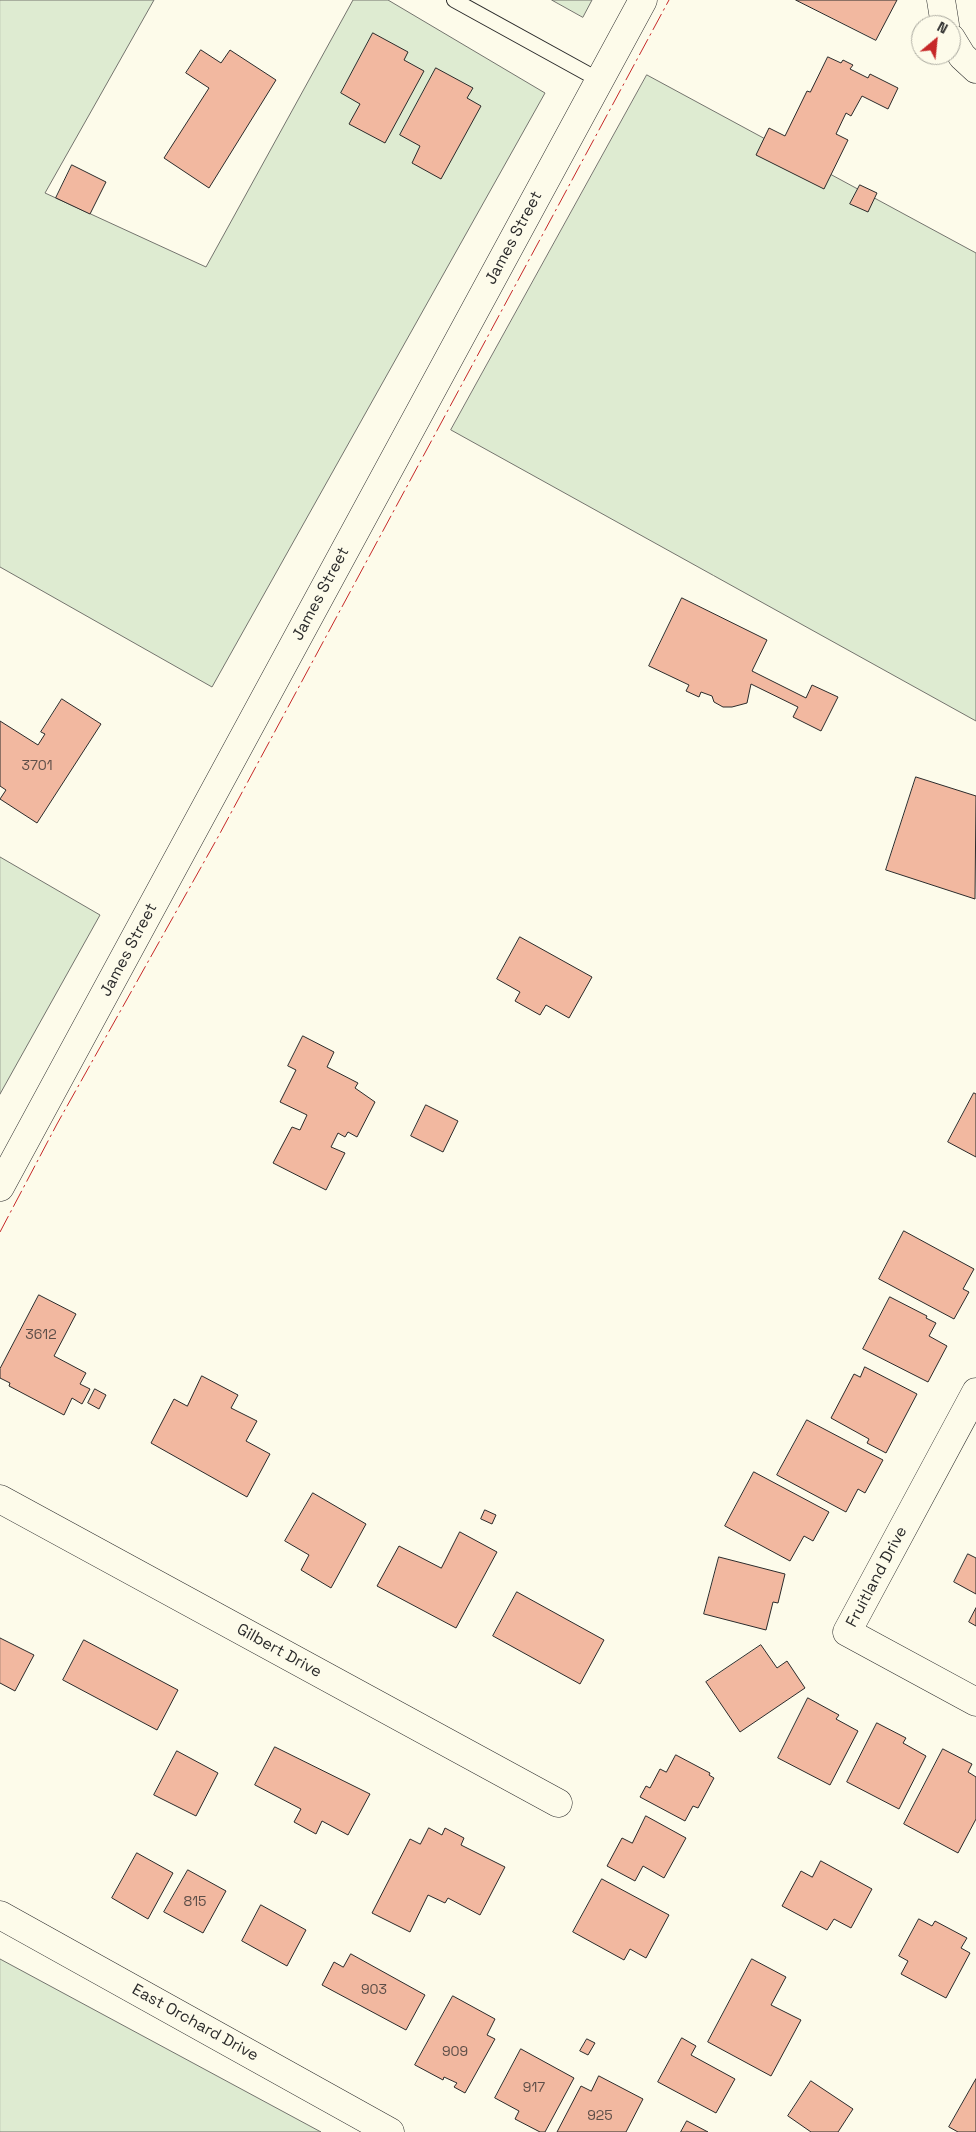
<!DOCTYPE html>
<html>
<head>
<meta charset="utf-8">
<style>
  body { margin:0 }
  #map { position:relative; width:976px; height:2132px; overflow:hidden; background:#fdfbea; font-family:"Space Grotesk",sans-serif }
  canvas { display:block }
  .north { position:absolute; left:911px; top:15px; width:50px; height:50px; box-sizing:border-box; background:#fdfbea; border:1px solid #a9a89e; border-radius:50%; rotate:28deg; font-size:14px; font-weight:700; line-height:20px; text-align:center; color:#2b2b2b }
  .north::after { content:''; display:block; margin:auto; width:18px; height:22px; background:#c62828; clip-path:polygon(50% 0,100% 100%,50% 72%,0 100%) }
</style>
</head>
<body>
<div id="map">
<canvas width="976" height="2132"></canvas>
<div class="north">N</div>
</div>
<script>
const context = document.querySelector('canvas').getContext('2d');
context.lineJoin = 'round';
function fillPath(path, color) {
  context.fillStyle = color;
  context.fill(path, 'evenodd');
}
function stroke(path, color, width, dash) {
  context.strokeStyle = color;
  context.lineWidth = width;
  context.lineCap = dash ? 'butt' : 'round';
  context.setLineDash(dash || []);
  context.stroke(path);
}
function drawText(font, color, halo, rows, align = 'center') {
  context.font = font + ' "Space Grotesk",sans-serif';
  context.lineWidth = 4;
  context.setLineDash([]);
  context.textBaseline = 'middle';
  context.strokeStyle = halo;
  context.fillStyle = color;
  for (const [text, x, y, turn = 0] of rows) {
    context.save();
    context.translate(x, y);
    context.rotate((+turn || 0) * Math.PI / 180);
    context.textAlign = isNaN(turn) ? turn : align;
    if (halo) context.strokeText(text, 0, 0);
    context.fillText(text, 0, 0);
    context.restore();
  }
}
const green = new Path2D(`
  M0,0H154L45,193L206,267L353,0H388L545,93L212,687L0,567Z
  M552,0H592L583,17Z
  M647,75L976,253V721L451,430Z
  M0,857L100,915L0,1094Z
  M0,1959L321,2132H0Z`);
fillPath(green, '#deebd1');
stroke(green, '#74746e', 1);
const building = new Path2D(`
  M796,0H897L876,40Z
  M373,33L408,52L404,60L424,71L385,143L349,124L360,104L341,93Z
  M201,50L221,63L230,50L276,80L209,188L164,158L209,88L186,73Z
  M828,57L841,63L843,60L853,65L850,69L868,78L870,74L898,88L888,109L862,96L851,116L846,113L836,134L848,140L824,189L756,155L769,128L785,136L807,91L810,92Z
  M436,68L473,88L467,98L481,106L441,179L412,163L420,146L400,135Z
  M72,165L106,182L90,214L56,198Z
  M860,185L877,193L868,212L850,204Z
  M682,598L767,640L752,671L806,698L812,685L838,697L821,731L793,717L798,707L751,684L747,703L732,707H723L714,702L712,696L701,692L699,697L686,691L689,685L649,666Z
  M62,699L101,724L37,823L0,799L6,790L0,786V721L38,745L45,734L41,732Z
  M916,777L976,796L975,899L886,870Z
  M520,937L592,977L569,1018L546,1005L540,1015L515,1001L520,992L497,979Z
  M303,1036L334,1052L327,1067L358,1083L355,1088L375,1102L357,1137L348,1132L345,1137L338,1133L331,1147L345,1153L326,1190L273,1163L292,1127L300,1130L307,1115L280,1102L296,1070L288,1066Z
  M974,1093L976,1094V1157L948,1142Z
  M426,1105L458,1121L443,1152L411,1136Z
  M904,1231L974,1269L963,1289L969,1292L954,1319L879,1279Z
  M39,1295L76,1314L54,1356L86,1373L80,1384L90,1389L82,1404L72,1398L64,1415L9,1386L10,1383L0,1378V1369Z
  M890,1297L927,1316L926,1318L936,1323L929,1336L947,1346L928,1382L863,1349Z
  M865,1367L917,1394L886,1453L867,1443L869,1439L831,1418L854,1374L860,1377Z
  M202,1376L238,1395L231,1408L257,1421L246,1441L270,1454L247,1497L151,1443L174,1399L187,1406Z
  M95,1389L106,1395L99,1409L88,1403Z
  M807,1420L883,1460L865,1493L858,1489L846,1512L777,1475Z
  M754,1472L829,1512L813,1541L804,1536L790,1561L725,1526Z
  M313,1493L366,1524L331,1588L301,1570L309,1555L285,1541Z
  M485,1510L496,1515L492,1524L481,1519Z
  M460,1532L497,1552L456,1628L377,1586L399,1546L441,1568Z
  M968,1554L976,1558V1594L954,1582Z
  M719,1557L785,1574L778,1603L773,1602L766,1630L704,1614Z
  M517,1592L604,1640L580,1684L493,1636Z
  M976,1608V1626L969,1622Z
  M0,1638L34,1655L15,1691L0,1683Z
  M84,1640L178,1690L157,1730L63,1680Z
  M761,1645L777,1668L787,1661L805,1688L740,1732L706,1682Z
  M808,1698L839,1715L836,1719L858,1731L830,1785L778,1758Z
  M877,1723L906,1738L903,1743L926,1756L899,1809L847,1782Z
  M275,1747L370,1794L348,1835L322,1821L316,1834L294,1822L301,1809L255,1785Z
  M943,1749L972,1764L968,1772L976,1777V1819L958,1853L904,1824Z
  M177,1751L218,1773L196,1816L154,1795Z
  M676,1755L710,1773L709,1775L714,1778L698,1808L693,1806L685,1821L640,1797L646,1786L650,1788L660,1769L666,1772Z
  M646,1816L686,1838L664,1878L643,1866L635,1881L607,1866L622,1838L632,1843Z
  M429,1828L442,1835L445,1828L464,1838L461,1845L505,1867L480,1915L448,1898L445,1903L428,1895L410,1932L372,1913L410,1839L420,1844Z
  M137,1853L173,1873L148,1919L112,1898Z
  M821,1861L872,1889L851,1928L834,1919L827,1930L782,1906L801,1871L812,1877Z
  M188,1870L226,1891L203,1933L164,1912Z
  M602,1879L669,1915L646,1958L630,1949L624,1960L573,1932Z
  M261,1905L306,1930L287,1966L242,1941Z
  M919,1919L932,1926L935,1921L967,1938L961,1948L970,1953L946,1998L901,1974L908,1961L899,1956Z
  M351,1954L425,1995L406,2030L322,1985L334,1962L343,1967Z
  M752,1959L786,1977L771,2005L801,2020L771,2076L708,2042Z
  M453,1996L495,2019L487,2035L495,2039L465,2093L454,2087L457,2083L444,2077L443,2080L415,2065Z
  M682,2038L696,2046L691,2055L735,2079L716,2113L658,2082Z
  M587,2039L595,2043L588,2055L580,2051Z
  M521,2049L574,2078L545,2132H540L515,2119L519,2111L495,2098Z
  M599,2076L643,2099L626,2132H557L581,2086L591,2091Z
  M976,2079V2132H958L949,2127Z
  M811,2081L853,2109L838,2132H811L788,2116Z
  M687,2121L708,2132H681Z`);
fillPath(building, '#f2b8a0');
stroke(building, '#2b2b2b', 1);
const lane = new Path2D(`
  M454,0L599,80`);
const street = new Path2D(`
  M941,0L945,25
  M951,38L962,56L976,69
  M976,1392L847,1632L976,1702
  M0,1499L558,1803
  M0,1915L390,2132`);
const secondary = new Path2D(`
  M0,1187L643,0`);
stroke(lane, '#2b2b2b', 16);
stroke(street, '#2b2b2b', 29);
stroke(secondary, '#2b2b2b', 29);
stroke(lane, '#fdfbea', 14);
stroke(street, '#fdfbea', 28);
stroke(secondary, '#fdfbea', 28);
stroke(new Path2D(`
  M0,1232L57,1124L218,837L669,0`), '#c62828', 1, [18, 4, 2.5, 4]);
drawText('14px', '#5d4e48', null, [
  ["3701",37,766],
  ["3612",41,1335],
  ["815",195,1902],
  ["903",374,1990],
  ["909",455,2052],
  ["917",534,2088],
  ["925",600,2116]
]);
drawText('16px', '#2b2b2b', '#fdfbea', [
  ["James Street",514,238,-62],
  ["James Street",321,594,-62],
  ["James Street",129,950,-62],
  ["Fruitland Drive",877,1577,-62],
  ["Gilbert Drive",279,1651,29],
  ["East Orchard Drive",195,2023,29]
]);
</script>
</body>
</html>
